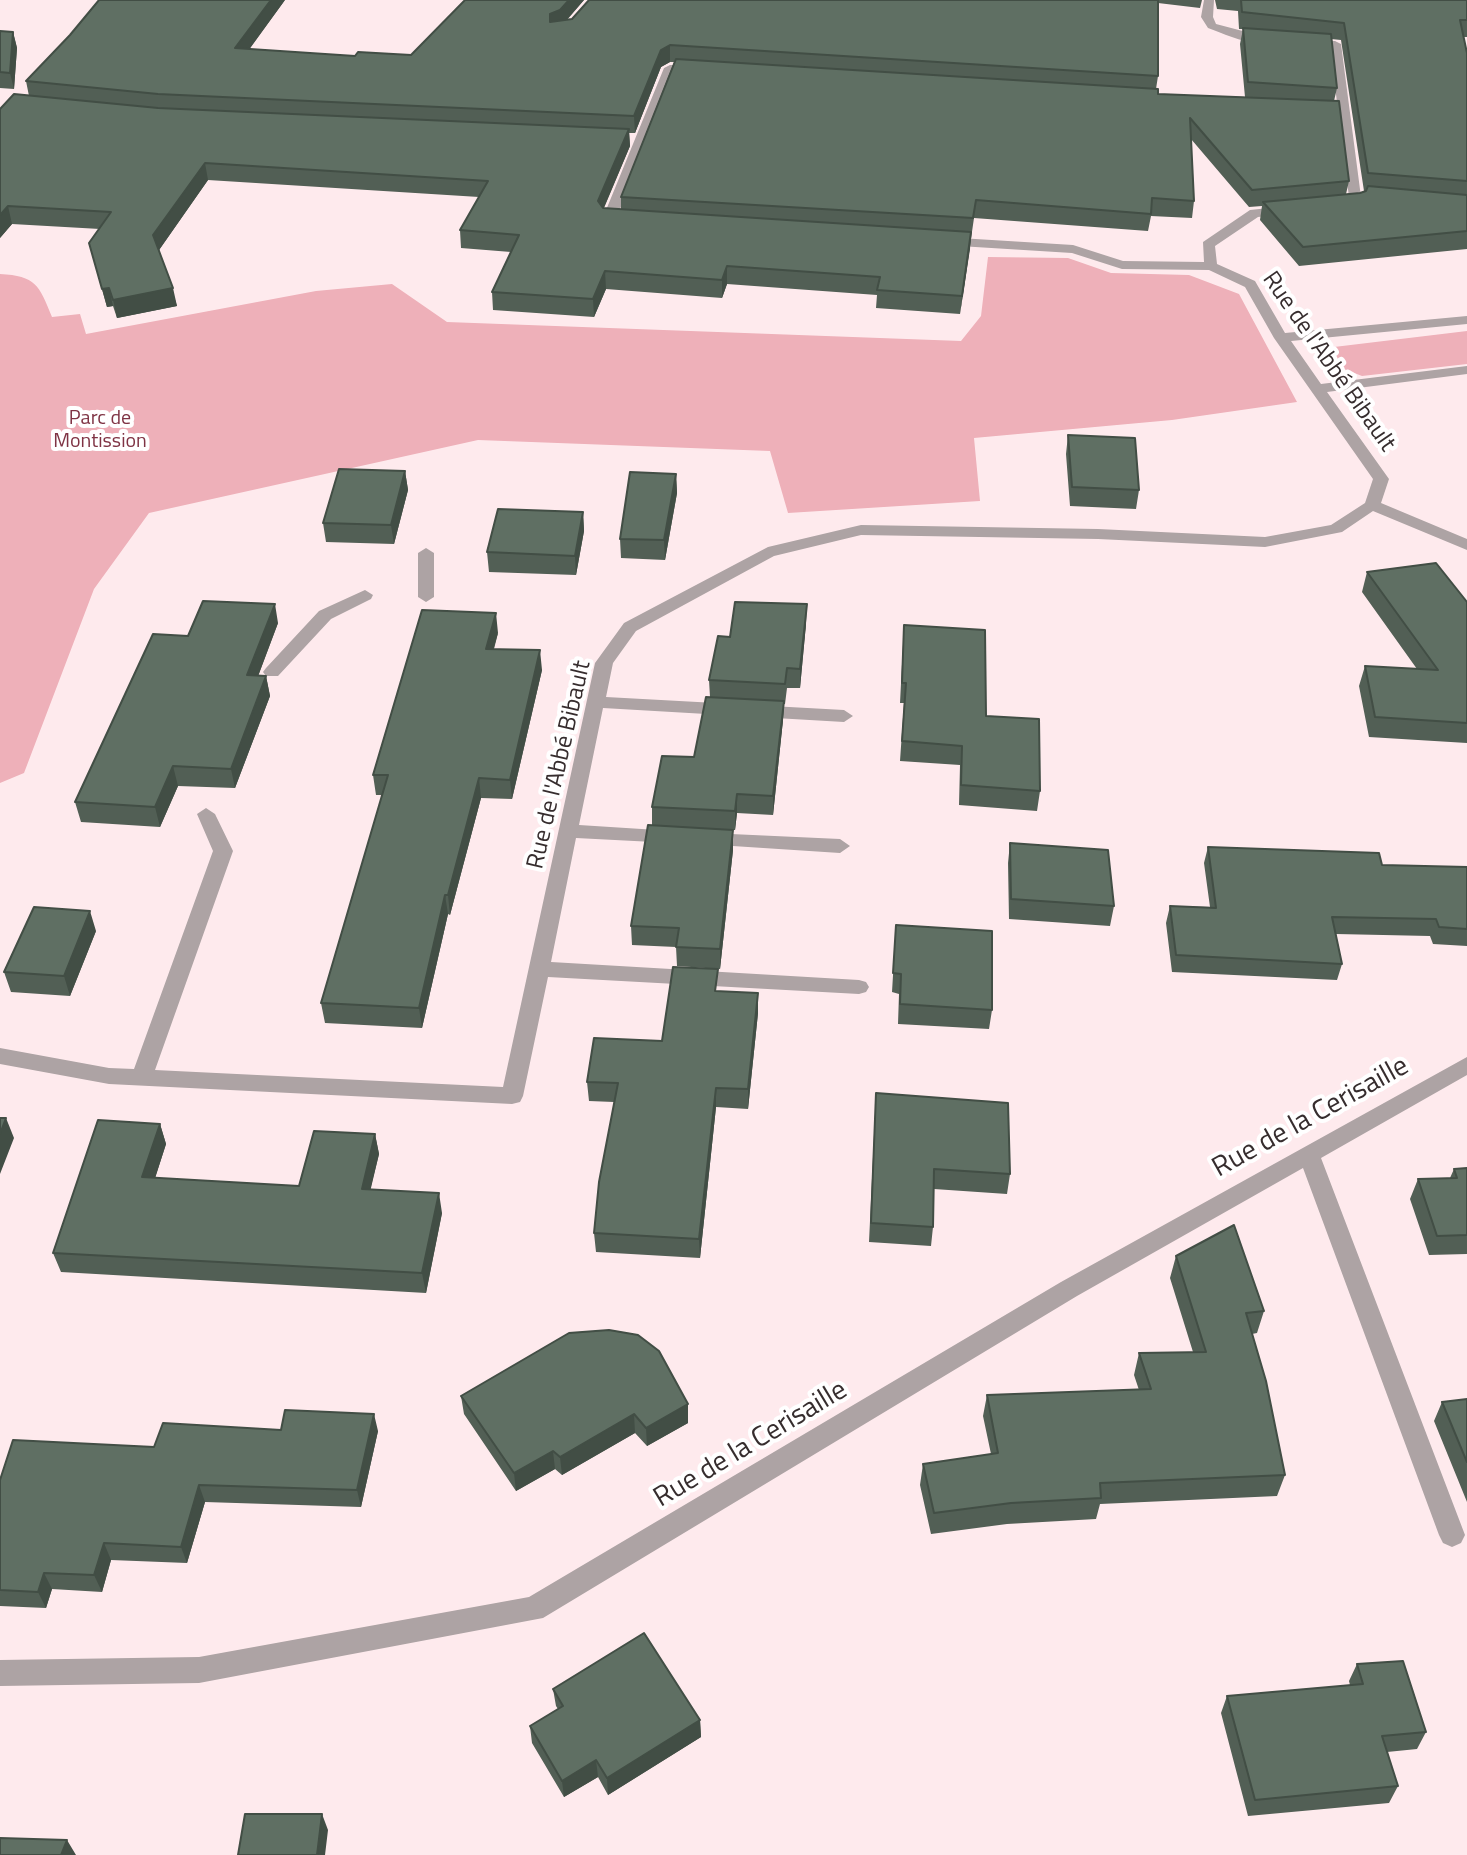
<!DOCTYPE html>
<html>
<head>
<meta charset="utf-8">
<style>
  body { margin:0 }
  canvas { display:block; background:#feeaed }
</style>
</head>
<body>
<canvas width="1467" height="1855"></canvas>
<script>
const context = document.querySelector('canvas').getContext('2d');
context.lineJoin = 'round';
function fillPath(path, color) {
  context.fillStyle = color;
  context.fill(path, 'evenodd');
}
function stroke(path, color, width, dash) {
  context.strokeStyle = color;
  context.lineWidth = width;
  context.lineCap = dash ? 'butt' : 'round';
  context.setLineDash(dash || []);
  context.stroke(path);
}
function drawText(font, color, halo, rows, align = 'center') {
  context.font = font + ' "Titillium Web",sans-serif';
  context.lineWidth = 8;
  context.setLineDash([]);
  context.textBaseline = 'middle';
  context.strokeStyle = halo;
  context.fillStyle = color;
  for (const [text, x, y, turn = 0] of rows) {
    context.save();
    context.translate(x, y);
    context.rotate((+turn || 0) * Math.PI / 180);
    context.textAlign = isNaN(turn) ? turn : align;
    if (halo) context.strokeText(text, 0, 0);
    context.fillText(text, 0, 0);
    context.restore();
  }
}
fillPath(new Path2D(`
  M988,257L1068,258L1111,273L1189,275L1239,294L1297,402L1172,420L974,438L980,501L788,513L770,451L478,440L149,513L94,589L24,773L0,783V274C36,276 39,285 52,317L80,314L86,334L316,291L392,284L447,322L961,341L981,316Z
  M1467,331V364L1362,376L1331,364L1327,355L1334,347Z`), '#eeb0b9');
fillPath(new Path2D(`
  M1204,0H1214L1213,17L1216,24L1273,39C1255,50 1226,34 1208,28L1201,17Z
  M1303,40L1335,41L1341,44L1361,197L1360,207L1340,209L1334,205L1349,201V197L1330,47L1303,44Z
  M670,65L696,66L702,70L696,74L674,72L617,217L630,221L623,225L604,223L602,220L664,68Z
  M1288,206L1295,210L1293,213L1258,217L1215,246L1217,264L1255,281L1285,333L1467,316V324L1291,341L1321,384L1467,366V374L1327,392L1389,479L1381,503L1467,539V550L1373,511L1342,532L1265,547L1098,539L861,535L774,556L636,631L613,663L606,697L844,710L853,716L844,722L603,708L579,825L673,831L683,837L673,843L576,838L551,962L859,980L866,982L869,987L866,992L859,994L548,977L523,1096L520,1102L512,1104L109,1084L0,1064V1048L109,1068L134,1069L213,851L197,814L206,808L215,814L233,851L155,1070L503,1087L595,663L624,623L768,547L861,525L1098,529L1265,537L1331,525L1365,503L1373,479L1274,338L1245,287L1209,270L1122,269L1072,253L943,245L936,241L943,237L1073,245L1123,261L1204,262L1203,242L1250,210Z
  M426,548L434,553V597L426,602L418,597V553Z
  M365,590L373,595L371,599L331,619L278,676H266L263,672L266,668L319,611Z
  M709,833L840,839L850,846L840,853L702,844L699,839Z
  M1467,1057V1075L1321,1158L1465,1535L1461,1543L1452,1547L1443,1543L1439,1535L1303,1168L1077,1296L543,1618L199,1683L0,1686V1660L199,1657L529,1597L1061,1282Z`), '#ada3a4');
fillPath(new Path2D(`
  M285,0L249,49L355,56L411,55L465,0H584L567,20L572,19L589,0H1202L1200,8L1158,3V76L1156,89L1158,94L1245,97L1240,44L1243,29H1239L1238,11L1217,9L1215,0H1467V37H1463L1467,53V249L1299,266L1260,220L1262,206L1249,207L1191,139L1194,201L1192,218L1151,216L1148,231L974,218L960,314L876,308L877,295L727,284L722,298L606,289L594,317L493,310L492,292L511,252L461,248L460,230L479,197L208,180L159,250L177,306L117,318L113,306L107,307L89,243L100,229L12,224L0,238L29,96L26,81ZM1331,39L1341,40L1364,191H1366L1360,193L1346,194L1349,181L1334,101L1337,88ZM670,62H674L621,197V210L604,208L630,146L629,133H635L661,67Z
  M0,31L13,32L17,48L14,89L0,88Z
  M1068,435L1139,490L1136,509L1070,506L1066,454Z
  M405,471L408,490L394,544L326,542L323,523Z
  M676,474L677,493L665,560L621,558L620,539Z
  M583,512L584,531L576,575L489,572L487,552Z
  M1367,572L1467,602V743L1369,737L1359,686L1365,666L1417,669L1362,592Z
  M278,623L258,676H266L270,696L235,788L178,786L160,827L81,822L75,802L188,636Z
  M806,624L800,688H787L785,704H784L783,720L773,815L737,813L735,830H733V850L720,969L677,966L676,947L632,945L631,926L652,826V807L694,757L710,697L709,680L730,637Z
  M904,625L986,716L1040,791L1037,811L959,805L960,765L900,761L904,703H900Z
  M498,633L494,649L542,670L512,799L481,798L450,915L448,914L422,1028L325,1023L321,1003L382,795H376L373,775Z
  M1010,843L1114,906L1110,926L1009,919L1008,863Z
  M1208,847L1382,865L1467,867V946L1433,944L1430,936L1336,934L1342,964L1337,980L1172,972L1166,923L1170,906L1210,907L1204,863Z
  M896,925L992,1010L989,1029L898,1024L899,994L892,992Z
  M96,931L70,996L11,992L4,972Z
  M718,991L758,993V1013L748,1109L716,1107L700,1258L596,1252L594,1233L614,1102L589,1101L587,1082L662,1041Z
  M876,1093L1010,1174L1007,1194L934,1189L933,1227L931,1246L869,1242Z
  M160,1124L166,1144L155,1178L299,1186L375,1134L379,1154L370,1190L442,1213L426,1293L61,1272L53,1253Z
  M1467,1168V1254L1429,1255L1410,1199L1418,1179L1450,1178L1454,1169Z
  M1176,1256L1264,1311L1257,1333L1252,1334L1285,1475L1277,1496L1100,1504L1096,1519L1007,1524L931,1534L920,1485L923,1464L991,1454L983,1416L987,1395L1139,1390L1134,1375L1139,1353L1193,1352L1170,1278Z
  M461,1396L688,1404V1423L647,1446L635,1433L562,1475L555,1469L516,1491L464,1414Z
  M1467,1399V1502L1434,1421L1442,1402Z
  M281,1430L378,1431L361,1507L205,1502L187,1563L111,1560L102,1592L52,1589L46,1608L0,1606V1480L154,1447Z
  M1357,1664L1426,1732L1417,1749L1387,1752L1398,1786L1389,1803L1248,1816L1221,1713L1227,1696L1350,1685L1349,1681Z
  M553,1689L700,1720L701,1737L608,1795L598,1777L564,1797L532,1743L530,1726L558,1709L556,1706Z`), '#525f55');
fillPath(new Path2D(`
  M271,0H285L238,65L235,48Z
  M569,0H584L561,26L551,30L550,14Z
  M13,32L17,48L14,89L10,73Z
  M670,45V62L661,67L635,133L634,116L661,50Z
  M629,129L630,146L599,219L598,201Z
  M205,163L208,180L157,253L153,235Z
  M8,206L12,224L0,238V215Z
  M971,232L970,249L960,314L962,296Z
  M727,266V284L722,298V280Z
  M605,271L606,289L594,317L593,299Z
  M109,288L113,306L107,307L102,289Z
  M173,288L177,306L117,318L113,300Z
  M405,471L408,490L394,544L391,525Z
  M676,474L677,493L665,560L664,540Z
  M583,512L584,531L576,575L575,556Z
  M275,604L278,623L251,695L247,675Z
  M807,604L806,624L800,688V669Z
  M496,613L498,633L488,668L486,649Z
  M540,650L542,670L512,799L510,780Z
  M266,676L270,696L235,788L231,769Z
  M784,701L783,720L773,815V796Z
  M173,766L178,786L160,827L155,807Z
  M479,778L481,798L450,915L448,895Z
  M737,794V813L735,830V811Z
  M733,830V850L720,969V949Z
  M445,895L448,914L422,1028L419,1008Z
  M90,911L96,931L70,996L64,976Z
  M758,993V1013L748,1109V1089Z
  M716,1088V1107L700,1258L699,1239Z
  M6,1118L14,1138L0,1174V1134Z
  M160,1124L166,1144L149,1197L142,1177Z
  M375,1134L379,1154L366,1209L362,1189Z
  M439,1193L442,1213L426,1293L422,1273Z
  M688,1404V1423L647,1446L646,1428Z
  M374,1414L378,1431L361,1507L357,1490Z
  M634,1414L635,1433L562,1475L560,1457Z
  M553,1451L555,1469L516,1491L514,1473Z
  M199,1485L205,1502L187,1563L181,1547Z
  M104,1543L111,1560L102,1592L94,1575Z
  M44,1573L52,1589L46,1608L38,1592Z
  M700,1720L701,1737L608,1795L607,1778Z
  M596,1760L598,1777L564,1797L562,1781Z
  M322,1814L328,1830L325,1855H317Z
  M67,1840L76,1855H61Z`), '#424e45');
const building = new Path2D(`
  M99,0H271L235,48L355,56L358,52L411,55L465,0H569L560,10L550,14V22L572,19L589,0H1158V76L670,45L661,50L634,116L158,94L26,81L70,35Z
  M1241,0H1467V20H1460L1467,53V181L1368,173L1344,23L1242,12Z
  M1243,28L1331,34L1337,88L1248,82Z
  M0,31L13,32L10,73L0,72Z
  M676,59L1158,89V94L1339,101L1349,181L1252,190L1190,118L1194,201L1152,198L1151,214L976,200L973,218L621,197Z
  M14,94L158,108L629,129L598,201L603,208L971,232L962,296L877,290L880,277L727,266L722,280L605,271L593,299L492,292L519,235L460,230L488,181L205,163L153,235L173,288L113,300L109,288L102,289L89,243L111,212L8,206L0,215V109Z
  M1368,186L1467,195V231L1303,247L1263,202L1360,193L1366,191Z
  M1068,435L1135,438L1139,490L1072,487Z
  M339,469L405,471L391,525L323,523Z
  M630,472L676,474L664,540L620,539Z
  M498,509L583,512L575,556L487,552Z
  M1436,563L1467,602V723L1375,717L1365,666L1438,670L1367,572Z
  M203,601L275,604L247,675L266,676L231,769L173,766L155,807L75,802L153,634L188,636Z
  M735,602L807,604L800,669L787,668L785,684L709,680L718,636L730,637Z
  M422,610L496,613L486,649L540,650L510,780L479,778L448,895H445L419,1008L321,1003L388,775H373Z
  M904,625L985,630L986,716L1039,719L1040,791L961,785L962,746L902,741L906,683H902Z
  M706,697L784,701L773,796L737,794L735,811L652,807L662,756L694,757Z
  M648,825L733,830L720,949L676,947L679,928L631,926Z
  M1010,843L1108,850L1114,906L1011,899Z
  M1208,847L1379,853L1382,865L1467,867V929L1439,927L1436,919L1332,917L1342,964L1176,955L1170,906L1216,908Z
  M34,907L90,911L64,976L4,972Z
  M896,925L992,931V1010L900,1004L901,974L893,973Z
  M673,967L718,969L715,991L758,993L748,1089L716,1088L699,1239L594,1233L599,1182L618,1083L587,1082L594,1038L662,1041Z
  M876,1093L1008,1103L1010,1174L934,1169L933,1227L871,1223Z
  M0,1118H6L0,1134Z
  M98,1120L160,1124L142,1177L299,1186L314,1131L375,1134L362,1189L439,1193L422,1273L53,1253Z
  M1467,1168V1235L1437,1236L1418,1179L1457,1178L1454,1169Z
  M1234,1225L1264,1311L1246,1313L1266,1381L1285,1475L1100,1483L1101,1498L1011,1503L934,1513L923,1464L998,1453L987,1395L1151,1389L1139,1353L1206,1352L1176,1256Z
  M609,1330L638,1335L659,1351L688,1404L646,1428L634,1414L560,1457L553,1451L514,1473L461,1396L569,1333Z
  M1467,1399V1462L1442,1402Z
  M285,1410L374,1414L357,1490L199,1485L181,1547L104,1543L94,1575L44,1573L38,1592L0,1590V1480L13,1440L154,1447L163,1423L281,1430Z
  M644,1633L700,1720L607,1778L596,1760L562,1781L530,1726L563,1706L553,1689Z
  M1403,1661L1426,1732L1382,1736L1398,1786L1255,1800L1227,1696L1363,1684L1357,1664Z
  M245,1814H322L317,1855H238Z
  M0,1838L67,1840L61,1855H0Z`);
fillPath(building, '#5f6f63');
stroke(building, '#424e45', 2);
drawText('20px', '#7f3344', '#fff', [
  ["Parc de",100,419],
  ["Montission",100,442]
]);
drawText('24px', '#362d2e', '#fff', [
  ["Rue de l'Abbé Bibault",1328,362,55],
  ["Rue de l'Abbé Bibault",560,765,-77]
]);
drawText('28px', '#362d2e', '#fff', [
  ["Rue de la Cerisaille",1311,1118,-29],
  ["Rue de la Cerisaille",751,1445,-31]
]);
</script>
</body>
</html>
